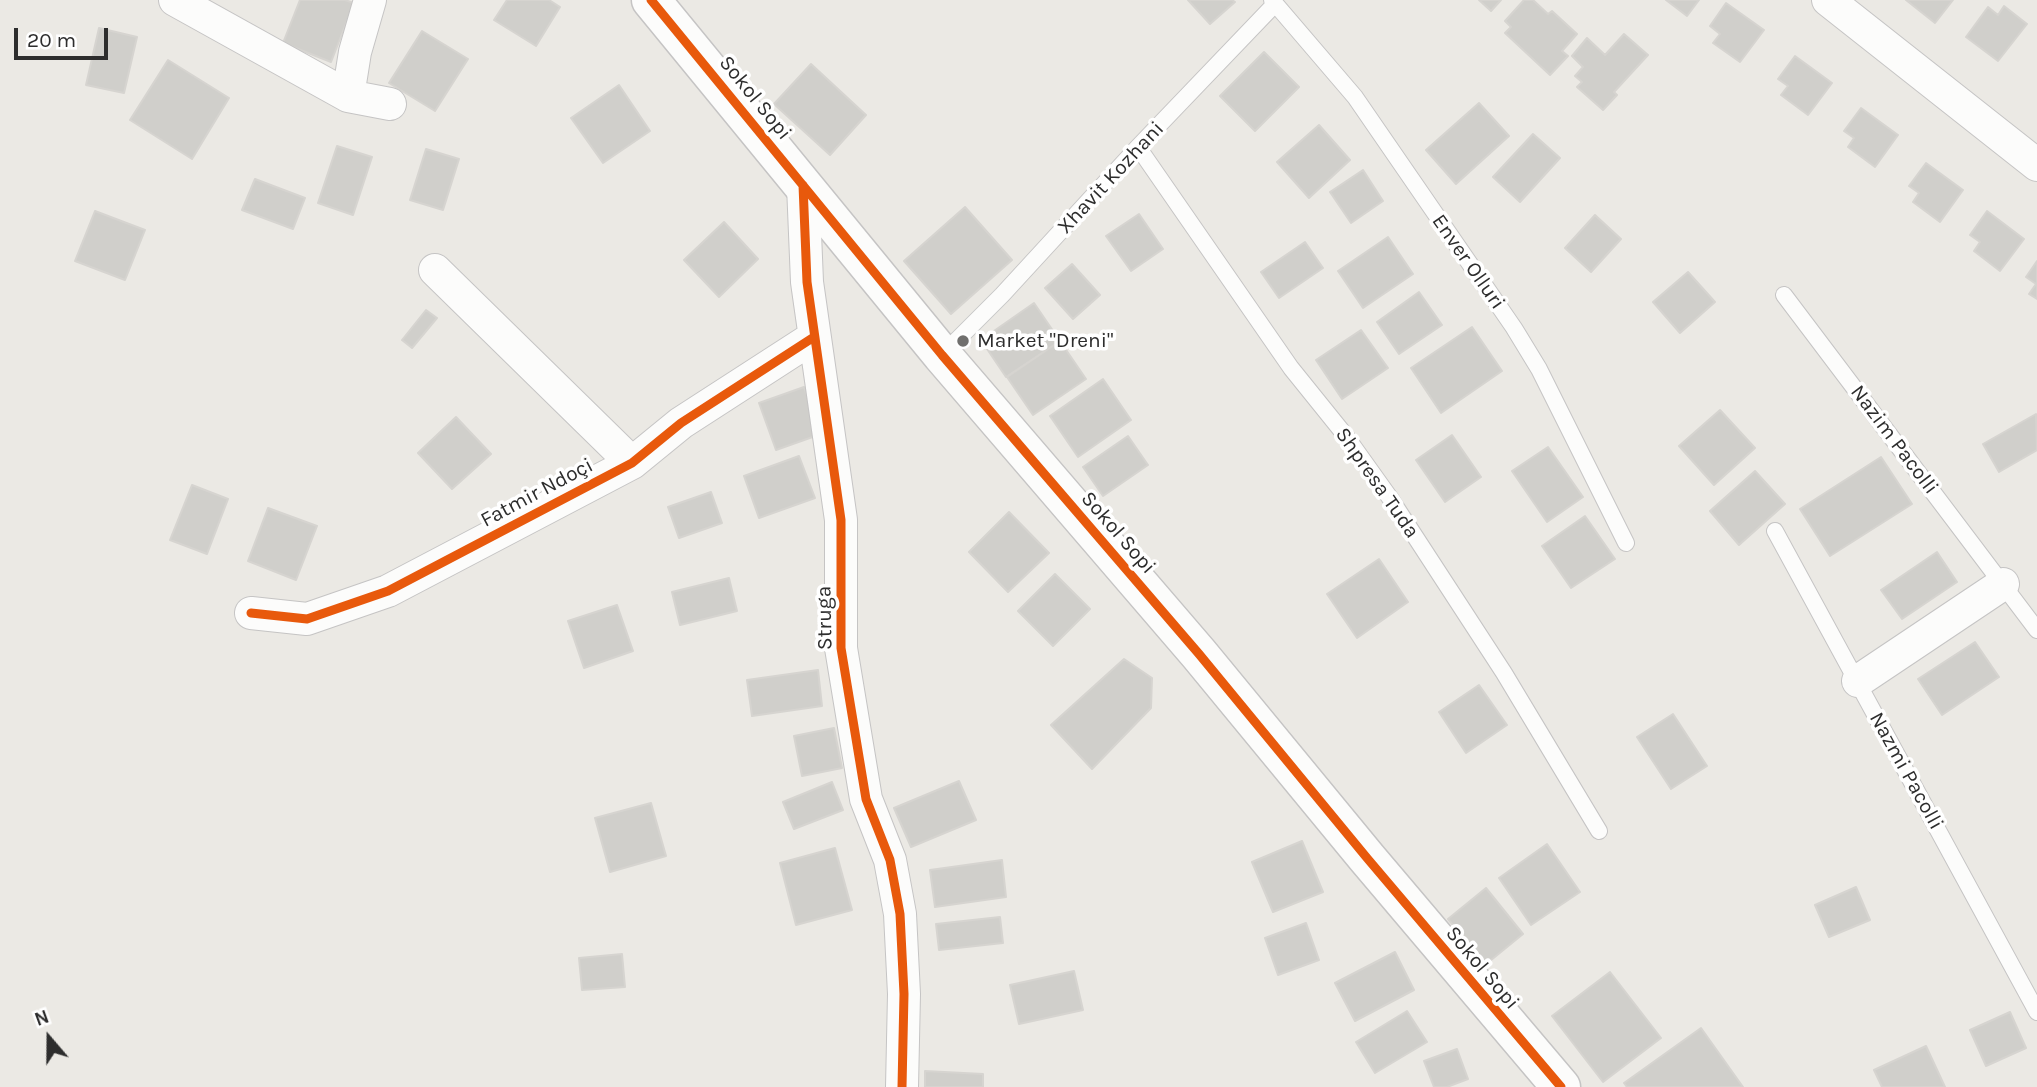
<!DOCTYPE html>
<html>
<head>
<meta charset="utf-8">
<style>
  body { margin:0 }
  #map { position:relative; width:2037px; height:1087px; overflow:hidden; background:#ebe9e4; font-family:Karla,sans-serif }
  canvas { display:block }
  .north { position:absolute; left:14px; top:1003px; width:70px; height:70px; -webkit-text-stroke:5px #fff; paint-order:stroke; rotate:340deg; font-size:19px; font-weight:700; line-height:28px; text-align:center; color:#2d2d2d }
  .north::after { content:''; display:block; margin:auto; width:24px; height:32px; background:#2d2d2d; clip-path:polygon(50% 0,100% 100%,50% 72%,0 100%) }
  .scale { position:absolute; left:14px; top:28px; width:94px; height:32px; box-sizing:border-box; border:4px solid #2d2d2d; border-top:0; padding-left:9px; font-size:21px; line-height:24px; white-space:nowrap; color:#2d2d2d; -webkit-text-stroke:5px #fff; paint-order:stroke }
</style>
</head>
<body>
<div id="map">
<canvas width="2037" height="1087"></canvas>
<div class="north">N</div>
<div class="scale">20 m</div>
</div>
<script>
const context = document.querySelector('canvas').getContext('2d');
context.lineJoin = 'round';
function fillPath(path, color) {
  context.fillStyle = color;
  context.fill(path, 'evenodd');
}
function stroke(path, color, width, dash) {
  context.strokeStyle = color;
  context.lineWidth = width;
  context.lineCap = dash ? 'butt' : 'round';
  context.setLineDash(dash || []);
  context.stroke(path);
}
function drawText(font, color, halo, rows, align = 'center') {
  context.font = font + ' Karla,sans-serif';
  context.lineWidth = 7;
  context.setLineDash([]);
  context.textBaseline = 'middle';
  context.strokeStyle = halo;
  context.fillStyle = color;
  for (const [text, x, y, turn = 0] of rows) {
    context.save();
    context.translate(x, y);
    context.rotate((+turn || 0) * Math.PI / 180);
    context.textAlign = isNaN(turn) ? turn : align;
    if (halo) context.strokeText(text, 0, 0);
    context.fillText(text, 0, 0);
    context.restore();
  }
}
const building = new Path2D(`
  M300,0H345L354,3L331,62L283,43Z
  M507,0H549L560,7L536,46L494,20Z
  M1188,0H1232L1235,2L1210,24Z
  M1479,0H1501L1491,11Z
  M1524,0H1533L1548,14L1552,11L1577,34L1562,51L1568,56L1550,75L1505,33L1511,27L1505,21Z
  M1666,0H1699L1687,16Z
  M1906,0H1953L1935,23Z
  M1726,3L1764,30L1740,62L1713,43L1720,34L1710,26Z
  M2004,6L2027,24L1998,61L1966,37L1988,7L1998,15Z
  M99,28L137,37L124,93L86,85Z
  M422,31L468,59L435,111L389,83Z
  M1624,34L1648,55L1614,92L1617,95L1603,110L1577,87L1582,82L1575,76L1583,67L1572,56L1587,38L1605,55Z
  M1264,52L1299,87L1255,131L1220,96Z
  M1795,56L1832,83L1808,115L1781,95L1788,86L1778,79Z
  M168,60L229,98L192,159L130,120Z
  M811,64L866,115L830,155L774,104Z
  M619,85L650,131L603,163L571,118Z
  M1479,103L1509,136L1456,184L1426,150Z
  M1861,108L1898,135L1875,167L1848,147L1854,138L1844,131Z
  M1319,125L1350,160L1309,198L1277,162Z
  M1533,134L1560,158L1520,202L1493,177Z
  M337,146L372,157L353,215L318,203Z
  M426,149L459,159L443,210L410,200Z
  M1926,163L1963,190L1940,222L1913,202L1919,193L1909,186Z
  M1363,170L1383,201L1351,223L1330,192Z
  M255,179L305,198L293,229L242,210Z
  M965,207L1012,260L951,314L904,261Z
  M95,211L145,230L125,280L75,261Z
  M1987,211L2024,239L2000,271L1974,251L1980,242L1970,235Z
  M1139,214L1163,249L1131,271L1106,236Z
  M1595,215L1621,239L1591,272L1565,248Z
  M724,222L758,259L719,297L684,260Z
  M1388,237L1413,274L1363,308L1338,271Z
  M1305,242L1323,268L1279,298L1261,272Z
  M2037,261V299L2029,294L2036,284L2026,277Z
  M1072,264L1100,295L1073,319L1045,288Z
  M1688,272L1715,302L1680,333L1653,302Z
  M1419,292L1442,325L1399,354L1377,322Z
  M1034,303L1060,341L1006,377L981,340Z
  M426,310L437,318L412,348L402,340Z
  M1472,327L1502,371L1441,413L1411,368Z
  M1361,330L1388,368L1342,399L1316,360Z
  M1060,341L1086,379L1033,415L1007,377Z
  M1103,379L1131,420L1078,457L1050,416Z
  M804,387L821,434L776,450L759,403Z
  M1720,410L1755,448L1714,485L1679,446Z
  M2036,414L2037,450L1999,472L1983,444Z
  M456,417L491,454L452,489L418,453Z
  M1452,435L1481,477L1445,502L1416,460Z
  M1128,436L1148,465L1103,496L1083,467Z
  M1548,447L1583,497L1547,522L1512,471Z
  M799,456L815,498L759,518L744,476Z
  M1881,457L1912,504L1830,556L1800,509Z
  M1755,471L1785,504L1739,545L1710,511Z
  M192,485L228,499L207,554L170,540Z
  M711,492L722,523L679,538L668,507Z
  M268,508L317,526L296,580L248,561Z
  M1009,512L1049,553L1008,592L969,552Z
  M1585,516L1615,559L1571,588L1542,546Z
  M1937,552L1957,582L1902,619L1881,590Z
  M1379,559L1408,602L1357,638L1327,594Z
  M1055,574L1090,609L1053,646L1018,611Z
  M729,578L737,611L680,625L672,592Z
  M617,605L633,651L584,668L568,621Z
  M1975,642L1999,677L1942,715L1918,679Z
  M1124,659L1152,678L1151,708L1092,769L1051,725Z
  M818,670L822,706L752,716L747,680Z
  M1479,685L1507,725L1466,753L1439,712Z
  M1673,714L1707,766L1671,789L1637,737Z
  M834,728L842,768L802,776L794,736Z
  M959,781L976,820L911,847L894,808Z
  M832,782L843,810L794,829L783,802Z
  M651,803L666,856L610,872L595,818Z
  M1302,841L1323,892L1273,912L1252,862Z
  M1547,844L1580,892L1531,925L1499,878Z
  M835,848L852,910L796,925L780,863Z
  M1002,860L1006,897L935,907L930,870Z
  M1856,887L1870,920L1829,937L1815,905Z
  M1486,888L1523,934L1485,965L1448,919Z
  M1000,917L1003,943L939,950L936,924Z
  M1306,923L1319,960L1278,975L1265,938Z
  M1395,952L1414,990L1355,1021L1335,983Z
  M622,954L625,987L582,990L579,958Z
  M1074,971L1083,1010L1019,1024L1010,985Z
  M1610,972L1661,1038L1603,1082L1552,1016Z
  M1407,1011L1427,1042L1375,1073L1356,1042Z
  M2010,1012L2026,1048L1986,1066L1970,1030Z
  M1701,1028L1743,1087H1627L1624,1083Z
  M1926,1046L1945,1087H1882L1874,1070Z
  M1457,1049L1468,1079L1447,1087H1434L1424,1061Z
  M925,1071L983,1074V1087H925Z`);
fillPath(building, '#d0cfcb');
stroke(building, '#d6d4d0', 2);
const lane = new Path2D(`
  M1272,0L1355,97L1514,328L1539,369L1626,543
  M1138,147L1291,368L1345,435L1390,498L1504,673L1599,831
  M1784,295L2037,630
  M942,355L1002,295L1138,147L1275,4
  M1775,531L2037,1012`);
const street = new Path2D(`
  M175,0L348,96L390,104
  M1828,0L2037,165
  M348,96L355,52L370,0
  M803,185L807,282L841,520V648L866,799L890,860L900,914L904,994L902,1087
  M435,270L632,463
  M251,613L307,619L388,591L632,463L681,423L814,337
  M1858,681L2003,584`);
const secondary = new Path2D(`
  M651,0L942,355L1199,654L1367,858L1561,1087`);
stroke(lane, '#c5c4c4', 18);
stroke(street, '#c5c4c4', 34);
stroke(secondary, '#c5c4c4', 41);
stroke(lane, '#fcfcfb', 16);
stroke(street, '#fcfcfb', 32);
stroke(secondary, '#fcfcfb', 38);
stroke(new Path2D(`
  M651,0L942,355L1199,654L1367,858L1561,1087
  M803,185L807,282L841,520V648L866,799L890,860L900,914L904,994L902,1087
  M251,613L307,619L388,591L632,463L681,423L814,337`), '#e8590c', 9);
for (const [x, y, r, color] of [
  [963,341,7,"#706f6d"]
]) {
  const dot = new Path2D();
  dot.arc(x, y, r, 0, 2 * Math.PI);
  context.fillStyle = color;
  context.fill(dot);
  stroke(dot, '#fff', 2.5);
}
drawText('21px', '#2d2d2d', '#fff', [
  ["Sokol Sopi",755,98,51],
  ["Xhavit Kozhani",1111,178,-47],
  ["Enver Olluri",1468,262,55],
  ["Nazim Pacolli",1894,440,53],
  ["Shpresa Tuda",1377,483,55],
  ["Fatmir Ndoçi",537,493,-28],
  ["Sokol Sopi",1118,533,49],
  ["Struga",825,618,-91],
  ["Nazmi Pacolli",1906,771,61],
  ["Sokol Sopi",1482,968,50]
]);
drawText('21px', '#2d2d2d', '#fff', [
  ["Market \"Dreni\"",977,341]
], 'left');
</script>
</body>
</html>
